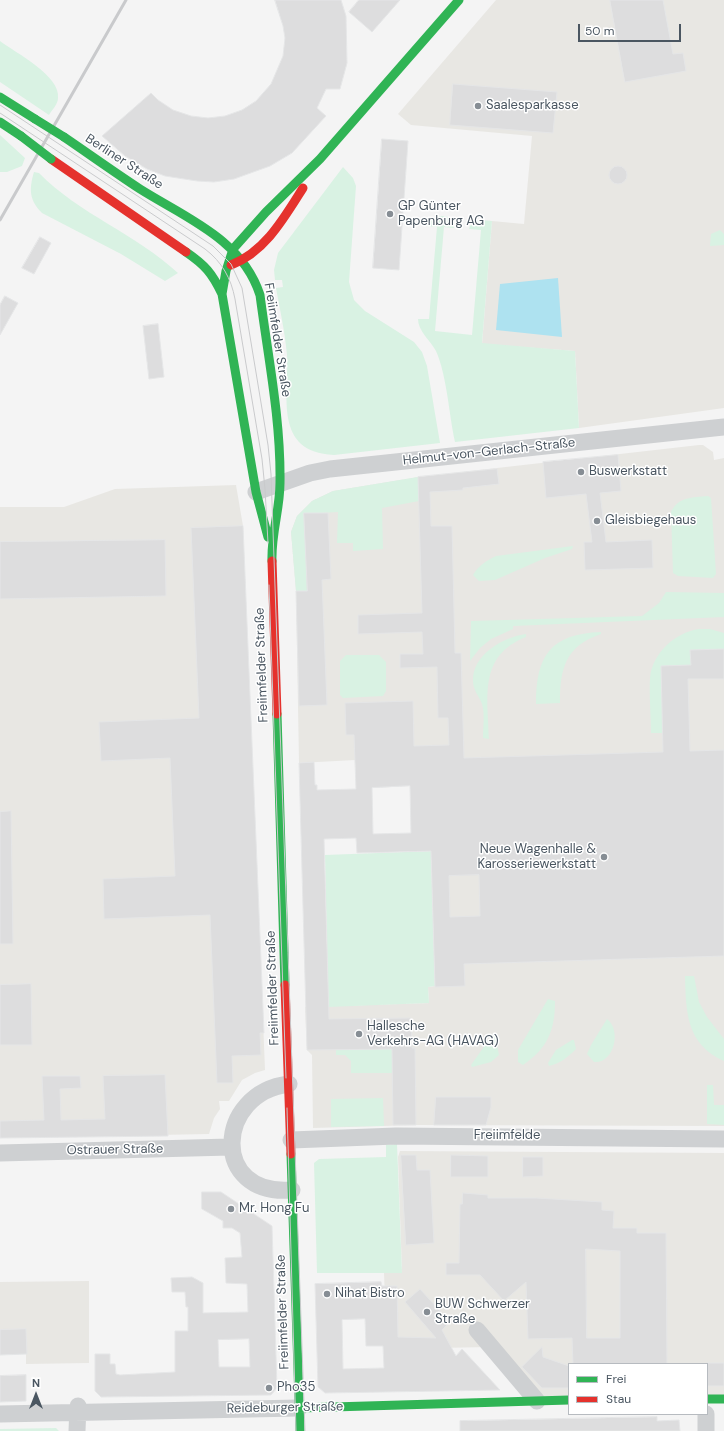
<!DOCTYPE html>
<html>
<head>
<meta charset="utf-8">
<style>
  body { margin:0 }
  #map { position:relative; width:724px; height:1431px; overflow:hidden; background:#f4f4f4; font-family:"DM Sans",sans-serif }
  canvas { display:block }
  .legend { position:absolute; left:568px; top:1363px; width:140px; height:52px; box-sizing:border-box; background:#fff; border:1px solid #b7bbc0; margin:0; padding:5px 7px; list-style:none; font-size:12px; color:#4a5661 }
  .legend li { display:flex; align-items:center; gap:8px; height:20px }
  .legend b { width:20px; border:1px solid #b7bbc0 }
  .north { position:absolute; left:16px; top:1375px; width:40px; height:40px; -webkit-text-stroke:3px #fff; paint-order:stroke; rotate:0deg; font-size:11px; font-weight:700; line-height:16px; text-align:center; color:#4a5661 }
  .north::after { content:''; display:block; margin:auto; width:14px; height:18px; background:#4a5661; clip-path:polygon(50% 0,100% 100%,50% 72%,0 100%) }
  .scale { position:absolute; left:578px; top:24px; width:103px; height:18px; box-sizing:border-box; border:2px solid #4a5661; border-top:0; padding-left:5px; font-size:12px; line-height:14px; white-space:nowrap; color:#4a5661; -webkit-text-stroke:3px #fff; paint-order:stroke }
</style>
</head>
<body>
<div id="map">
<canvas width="724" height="1431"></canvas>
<ul class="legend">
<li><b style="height:5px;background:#30b455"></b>Frei</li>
<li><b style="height:5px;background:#e5322d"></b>Stau</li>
</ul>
<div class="north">N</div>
<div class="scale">50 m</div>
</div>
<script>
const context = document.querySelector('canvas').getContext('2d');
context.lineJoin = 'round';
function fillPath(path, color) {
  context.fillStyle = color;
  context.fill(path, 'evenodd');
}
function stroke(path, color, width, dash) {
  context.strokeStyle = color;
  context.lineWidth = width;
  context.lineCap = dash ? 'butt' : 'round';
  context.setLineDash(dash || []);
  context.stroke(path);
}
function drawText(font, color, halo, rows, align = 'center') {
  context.font = font + ' "DM Sans",sans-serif';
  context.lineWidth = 3;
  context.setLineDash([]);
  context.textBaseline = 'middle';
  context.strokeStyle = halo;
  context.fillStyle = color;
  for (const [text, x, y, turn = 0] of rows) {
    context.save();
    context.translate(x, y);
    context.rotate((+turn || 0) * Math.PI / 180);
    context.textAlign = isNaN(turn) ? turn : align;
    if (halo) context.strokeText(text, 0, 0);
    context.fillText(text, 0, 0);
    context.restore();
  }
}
fillPath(new Path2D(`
  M496,0H724V408L579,428L575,351L482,344L492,221L524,224L532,136L411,125L398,114Z
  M699,445H703L713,452L714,460L724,458V1126L416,1125L313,1128L312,1055L307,1050L305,1007L429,1003L428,987L435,986L431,851L441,790L355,760L299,763L296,591L291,532L297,516L312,501L333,491L418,477Z
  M236,485L243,526L265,1070L255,1073L242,1080L229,1101H219L220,1109L214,1118L209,1134L0,1138V507H64L115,489Z
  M400,1151L724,1153V1398H707V1364H569V1399L534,1400L489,1347L387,1349L384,1273L402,1272L398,1157Z
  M89,1281V1363L26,1364V1330H0V1282Z`), '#e8e7e3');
fillPath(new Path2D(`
  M0,41C16,53 61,76 58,98C58,104 52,110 49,115L0,82Z
  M0,135L25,158L22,166L7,172H0Z
  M343,167L353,178L356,186L349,282L354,300L365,311L414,342L422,352L427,366L440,443L334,455C273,452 289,396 287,355C285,332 280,310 276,288L283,287L282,280H275L274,270L278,253Z
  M34,172L39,173C79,214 136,234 178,273L165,281L121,254L42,213C29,200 29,189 34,172Z
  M437,216H445L451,219L454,228L444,227L435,331L472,335L481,230L469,229C472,218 482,220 492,221L482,343L575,351L579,428L455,442C449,415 447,376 436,351C430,340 418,331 418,319H429L437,227L426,226L428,221Z
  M720,230L724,234V245L710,246L711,234Z
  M418,477L419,501L382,508L383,549L353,551V543H337L338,512L304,514L307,591H296L291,532L297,516L312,501L333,491Z
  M708,496L711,498L716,574L713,578L678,576L673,573L671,512C679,496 692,498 708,496Z
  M573,546L572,549L545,558L495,580L479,581L473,575C479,565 486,561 496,556Z
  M666,592L724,593V617L513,626V629L491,639L480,648L470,661L471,621L642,616L659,603Z
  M699,629H710L724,633V661L723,649L691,650V665L661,666L663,733H651C651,715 649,696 650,678C652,653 676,632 699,629Z
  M601,632V634C565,646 560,669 560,703L536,704C536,656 550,634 601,632Z
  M526,634V637C478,656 488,697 489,739L483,738C483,728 485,713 482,704C479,696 473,690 473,681C472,655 503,637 526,634Z
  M346,655H379L386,662V691L383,696L343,698L340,695V661Z
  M431,851L435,986L428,987L429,1003L328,1007L325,855Z
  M685,976H694L699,1002L707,1017L724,1039V1061C686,1044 686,1012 685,976Z
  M548,999L555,1001C555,1030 548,1048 523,1065L518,1062V1050Z
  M607,1019C622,1030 614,1064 594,1062L587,1054L591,1045Z
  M493,1034L495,1035L499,1055L491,1062L472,1067L471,1065Z
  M572,1040H574L576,1049C568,1057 561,1063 549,1066L548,1063L556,1050Z
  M392,1049V1073H351V1061L345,1055H336V1050Z
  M707,1085H713L714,1105H724V1125L707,1124Z
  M383,1098L384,1126L331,1127V1099Z
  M397,1144L402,1273H317L314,1163L319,1159L386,1157V1145Z
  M56,1428L59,1431H0V1429Z`), '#d9f2e3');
fillPath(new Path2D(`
  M558,278L562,337L496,330L500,284Z`), '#aee2f0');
const building = new Path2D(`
  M275,0H341L346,16L347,63L340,89H326L317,108L326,116L292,153L270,166L234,179L214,182L197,181L165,176L147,169L125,156L102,136L151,93L158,100L173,110L191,116L208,118L225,116L242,110L256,101L271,84L283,56L285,38L283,26Z
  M359,0H400L372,32L349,12Z
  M610,0H663L673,54L683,53L686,71L625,82Z
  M453,84L557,92L553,133L450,125Z
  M382,139L408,141L399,270L373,268Z
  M609 175a9 9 0 1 1 18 0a9 9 0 1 1-18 0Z
  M40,237L51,243L34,274L22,268Z
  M5,296L18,303L0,335V305Z
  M158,324L164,377L149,379L143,326Z
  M618,455L621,491L600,493L606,542L652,540L653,568L585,570L584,542H592L586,494L546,498L543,462Z
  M497,469L499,484L463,488V490L430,492L431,526H452L455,653H461L464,758L663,752L661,666L691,665L690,650L724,649V679H688L690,751L724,750V956L464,964L465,986L435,987L431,851L357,853L356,838L324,839L329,1019L411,1018L412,1048H415L416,1125H393L392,1049L307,1050L299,763L314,762L315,785H317V790L356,789L354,735H346L345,703L413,701L414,746L449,745L448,718H438L437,667L400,668V654H423L422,632L358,634V615L422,613L418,477ZM410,786L411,833L373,834L372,788ZM479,875L480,916L450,917L449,876Z
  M304,513H328L331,579L322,580L327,705L299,706L296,591H307Z
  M243,526L264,1033H260L261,1055L232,1056L233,1083H217L210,915L104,919L103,879L175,876L170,758L101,761L99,722L199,718L191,528Z
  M165,540L166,596L0,599V542Z
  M11,811L13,944H0V812Z
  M31,984L32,1045H0V985Z
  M165,1075L168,1136L0,1138V1121L44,1120L42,1076H80L81,1088L60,1089L61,1120L105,1119L103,1076Z
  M436,1097H491V1107L486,1125H434Z
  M401,1155H416L417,1170H430L434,1243L406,1245Z
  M451,1155L488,1156V1177H451Z
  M523,1157H543V1176L523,1177Z
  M202,1192H221L272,1226L277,1388L271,1395L101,1397L95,1391V1354H110V1364H115L116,1374L120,1375L175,1372V1331H188V1307H186L185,1292H172L171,1278L192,1277L203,1283V1313L248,1312L247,1284L226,1283L225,1258L242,1257L240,1233L232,1228H223V1221L202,1209ZM249,1339L250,1367H219L218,1340Z
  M463,1193L488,1195V1198H536L602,1202V1210L614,1211L613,1228H637V1233H666L667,1364H573L572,1338L528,1339L526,1282L504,1301L480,1275H446V1263H459L460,1204H462ZM586,1249L620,1251V1338H587Z
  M381,1282L382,1286H397L398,1337L436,1338L405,1302L420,1289L450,1322L442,1330L456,1356L462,1349L500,1390L325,1393L318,1387L315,1284ZM365,1319L366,1346H383L384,1368L343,1369L342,1320Z
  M26,1329L27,1354L0,1355V1330Z
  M542,1347L543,1357L569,1366V1388H542L522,1367Z
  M707,1363H724V1386H707Z
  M26,1375V1401L0,1402V1376Z
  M657,1417V1421L679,1420L680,1431H460V1421Z`);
fillPath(building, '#ddddde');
stroke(building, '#e5e6e7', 1);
stroke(new Path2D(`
  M256,492L310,473L330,469L724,427
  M289,1084C215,1093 210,1197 292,1190
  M291,1140L396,1136L724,1139
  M0,1153L230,1147
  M477,1330L537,1401
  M0,1414L299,1408
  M706,1414V1431
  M77,1431L78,1406`), '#ced0d2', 17);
stroke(new Path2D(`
  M0,97L35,119
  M0,122L21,136
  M64,137C89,154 114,172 140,189C186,218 242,239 260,295C268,357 281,420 280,483C280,509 271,534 272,561
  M186,252C205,265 212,273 222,294L256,492L268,537
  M222,294L226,271L233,249L266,212L320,159L459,0
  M277,714L285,985
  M291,1154L300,1431
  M707,1399H724
  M299,1408L569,1400`), '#30b455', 9);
stroke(new Path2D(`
  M51,159L186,252
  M231,265C265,252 284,218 303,188
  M272,561L277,714
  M285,985L291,1154`), '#e5322d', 9);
stroke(new Path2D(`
  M0,105L213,246L231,264L242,288L268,445L271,474L305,1431
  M0,113L205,249C222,262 231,278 235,299L262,459L265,489L268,543
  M269,585L286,1078
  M287,1108L296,1431`), '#c9cacc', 1);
stroke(new Path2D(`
  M0,220L126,0`), '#c9cacc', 3);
stroke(new Path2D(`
  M35,119L64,137
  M21,136L51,159`), '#30b455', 9);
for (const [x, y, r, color] of [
  [478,106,4,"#868d94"],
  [390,214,4,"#868d94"],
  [581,472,4,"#868d94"],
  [597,521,4,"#868d94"],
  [604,857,4,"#868d94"],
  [359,1034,4,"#868d94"],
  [231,1209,4,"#868d94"],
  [327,1294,4,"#868d94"],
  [427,1312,4,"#868d94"],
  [269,1388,4,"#868d94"]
]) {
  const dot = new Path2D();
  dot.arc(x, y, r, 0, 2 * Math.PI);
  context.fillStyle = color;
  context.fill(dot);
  stroke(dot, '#fff', 1.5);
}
drawText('13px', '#4a5661', '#fff', [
  ["Saalesparkasse",486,106],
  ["GP Günter",398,207],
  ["Papenburg AG",398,222],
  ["Buswerkstatt",589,472],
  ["Gleisbiegehaus",605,521],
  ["Neue Wagenhalle &",596,850,"right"],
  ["Karosseriewerkstatt",596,865,"right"],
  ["Hallesche",367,1027],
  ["Verkehrs-AG (HAVAG)",367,1042],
  ["Mr. Hong Fu",239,1209],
  ["Nihat Bistro",335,1294],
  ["BUW Schwerzer",435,1305],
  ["Straße",435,1320],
  ["Pho35",277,1388]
], 'left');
drawText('13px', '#4a5661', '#fff', [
  ["Berliner Straße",124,162,33],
  ["Freiimfelder Straße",277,340,81],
  ["Helmut-von-Gerlach-Straße",489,452,-6],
  ["Freiimfelder Straße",262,665,-92],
  ["Freiimfelder Straße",273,988,-92],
  ["Freiimfelde",507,1136],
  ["Ostrauer Straße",115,1150,-1],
  ["Freiimfelder Straße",283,1312,-92],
  ["Reideburger Straße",285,1408,-1]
]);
</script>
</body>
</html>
